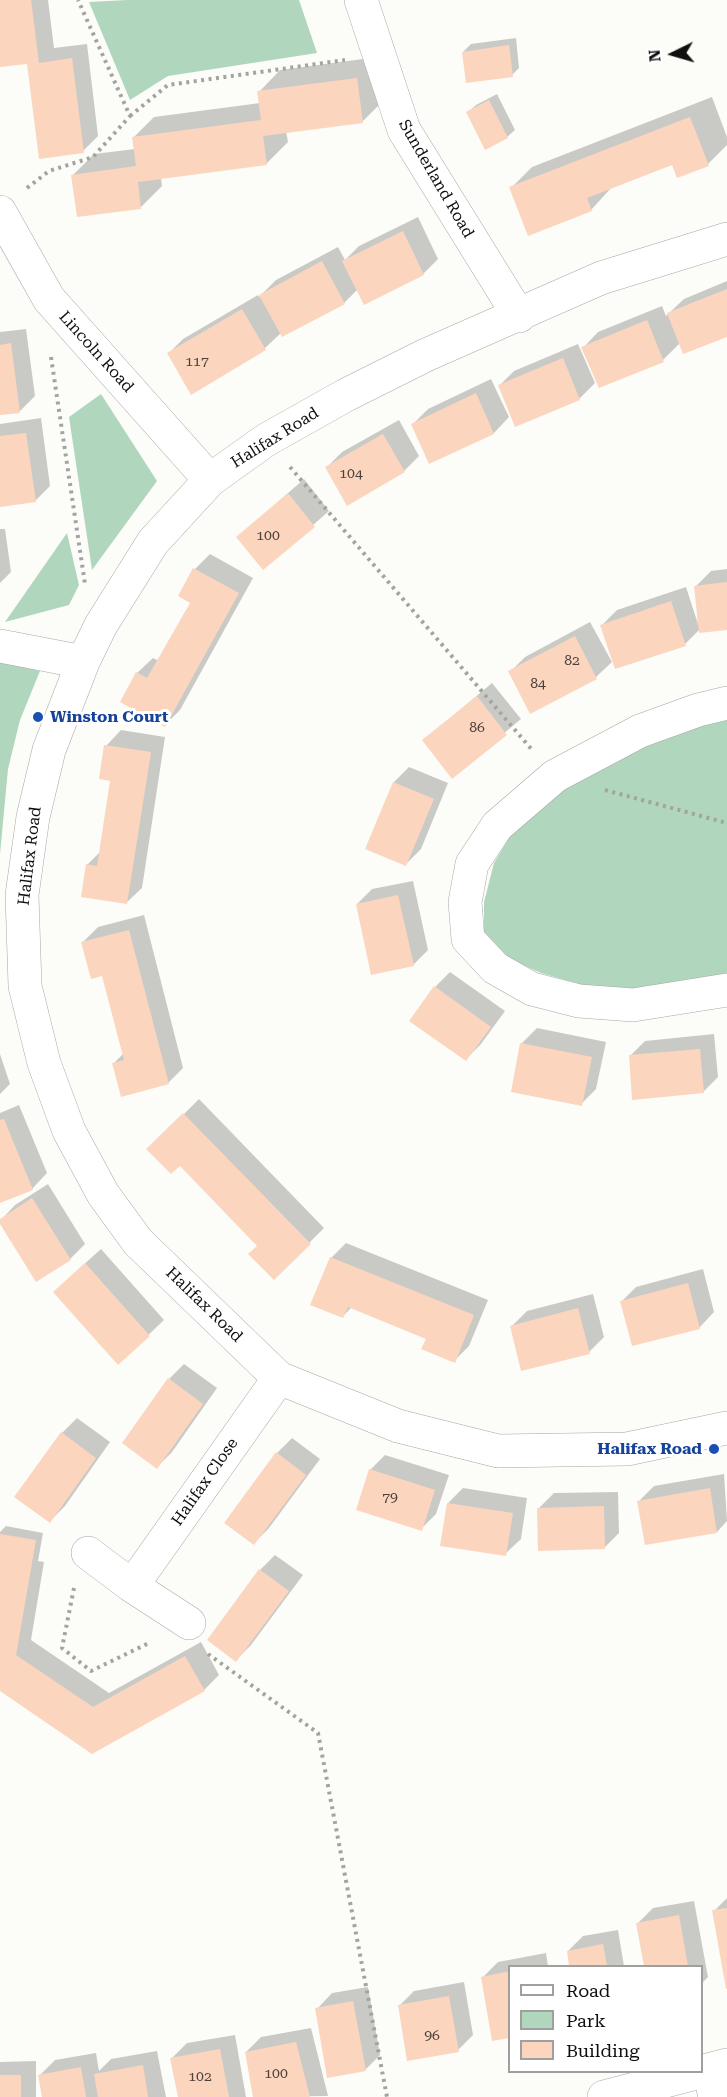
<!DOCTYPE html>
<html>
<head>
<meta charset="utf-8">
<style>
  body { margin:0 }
  #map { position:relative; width:727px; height:2097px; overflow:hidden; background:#fcfcf8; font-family:"Roboto Serif",serif }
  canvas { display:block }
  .legend { position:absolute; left:508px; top:1965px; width:195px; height:108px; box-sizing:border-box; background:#fff; border:2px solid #9f9f9f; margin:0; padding:8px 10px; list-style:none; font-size:18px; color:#10100f }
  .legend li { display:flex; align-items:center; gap:12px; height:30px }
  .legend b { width:30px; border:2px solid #9f9f9f }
  .north { position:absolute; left:643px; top:24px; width:60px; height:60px; -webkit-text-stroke:4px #fff; paint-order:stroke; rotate:265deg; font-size:16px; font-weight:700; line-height:24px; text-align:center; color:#10100f }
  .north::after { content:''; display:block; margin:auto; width:21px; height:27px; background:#10100f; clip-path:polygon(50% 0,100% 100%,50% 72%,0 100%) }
</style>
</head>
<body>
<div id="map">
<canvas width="727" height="2097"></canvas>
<ul class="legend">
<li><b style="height:8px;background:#fff"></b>Road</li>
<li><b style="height:16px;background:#b0d6be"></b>Park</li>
<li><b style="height:16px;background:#fcd5be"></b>Building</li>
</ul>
<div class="north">N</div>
</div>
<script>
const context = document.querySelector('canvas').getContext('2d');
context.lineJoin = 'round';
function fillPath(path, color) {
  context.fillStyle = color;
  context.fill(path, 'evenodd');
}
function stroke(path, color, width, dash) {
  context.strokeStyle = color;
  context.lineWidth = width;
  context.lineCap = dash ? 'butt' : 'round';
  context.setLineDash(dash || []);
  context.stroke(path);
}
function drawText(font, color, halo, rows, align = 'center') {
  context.font = font + ' "Roboto Serif",serif';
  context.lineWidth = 6;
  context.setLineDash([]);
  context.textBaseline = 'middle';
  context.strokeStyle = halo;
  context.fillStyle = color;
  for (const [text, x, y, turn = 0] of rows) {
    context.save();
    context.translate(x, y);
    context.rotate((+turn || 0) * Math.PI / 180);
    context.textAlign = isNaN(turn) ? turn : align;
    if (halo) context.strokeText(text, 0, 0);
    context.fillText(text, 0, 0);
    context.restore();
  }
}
fillPath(new Path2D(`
  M127,0H299L317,53L168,76L130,100L89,2Z
  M101,394L157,481L92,570L69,417Z
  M67,533L79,585L69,605L5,622Z
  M0,661L40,671L20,720L8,769L0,854Z
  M727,716V974L643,990L590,987L541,973L510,959L484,932V902L494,863L515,828L556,790L659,737Z`), '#b0d6be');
fillPath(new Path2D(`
  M0,0H48L54,48L87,44L98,136L83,151L29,62L0,66Z
  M516,38L519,68L512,75L463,52L471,44Z
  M378,57L384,100L363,121L286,131L288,142L267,163L161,178L162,186L141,207L73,175L94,154L135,149L133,138L154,117L260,103L259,92L280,70Z
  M497,94L515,130L507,137L468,112L476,105Z
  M712,97L727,137V145L708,164L673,163L612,187L591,210L511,188L532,167Z
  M418,217L438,259L423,274L358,289L344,303L281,333L265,348L191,393L168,354L183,339L258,295L259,297L276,280L338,247L345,260L359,246Z
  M727,281V335L680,343L663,360L599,387L583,348L598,332L662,306L666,316L684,299Z
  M26,329L35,396L20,411L0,414V332Z
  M578,344L595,383L580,398L516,425L499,386L514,371Z
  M491,379L509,417L494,433L430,462L413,424L428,409Z
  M41,418L50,486L35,501L0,506V424Z
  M399,420L419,456L404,471L327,467L342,452Z
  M304,479L329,511L264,568L238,537Z
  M0,529H5L11,572L0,583Z
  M210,554L253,578L180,710L165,725L122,701L137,673L153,658L159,661L192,602L195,569Z
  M727,569V628L700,629L685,644L602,625L617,610L686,587L698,624L696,586L711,571Z
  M590,622L612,662L596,677L531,712L510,672L525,657Z
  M492,683L521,719L452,777L424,740Z
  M121,730L165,737L142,888L126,903L87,865L101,851L112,780L106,746Z
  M409,767L448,783L421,849L406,864L394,782Z
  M413,881L428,950L413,965L357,904L372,889Z
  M144,915L183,1068L168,1083L114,1063L124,1053L103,974L83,942L98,927Z
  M450,972L505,1011L481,1044L466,1059L435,987Z
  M537,1028L606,1042L596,1089L581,1104L522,1043Z
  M714,1034L718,1077L703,1092L630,1056L645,1041Z
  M0,1054L10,1084L0,1094Z
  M199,1099L324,1228L274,1278L259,1246L180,1164L149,1149Z
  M19,1105L47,1173L32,1189L0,1202V1113Z
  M48,1184L85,1244L70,1259L0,1221L15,1205Z
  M346,1243L488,1300L469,1346L454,1361L428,1338L352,1307L343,1316L331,1258Z
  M101,1249L164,1320L119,1363L70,1277Z
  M703,1269L714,1312L699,1328L621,1302L636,1287Z
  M593,1294L604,1337L589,1352L512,1326L527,1311Z
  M184,1364L217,1388L172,1452L157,1467L169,1379Z
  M77,1418L110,1442L65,1506L50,1521L62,1433Z
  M292,1438L320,1459L269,1528L254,1543L277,1453Z
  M385,1455L449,1475L436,1514L421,1529L370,1470Z
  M724,1474L727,1521L717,1532L639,1501L654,1486Z
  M463,1488L527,1498L521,1539L505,1554L448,1503Z
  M618,1492L619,1533L604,1548L539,1508L554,1493Z
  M6,1526L43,1533L38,1561L44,1562L31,1640L109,1693L201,1642L219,1675L204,1690L92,1752L0,1689V1532Z
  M275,1555L303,1575L251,1645L236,1660L260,1570Z
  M727,1898V1985L714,1911Z
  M694,1901L708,1977L702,1983V1966H646L638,1923L653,1908Z
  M618,1930L624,1966H571L568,1951L583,1936Z
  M546,1953L548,1966H510V2037L483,1977L498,1962Z
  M464,1982L473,2035L458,2050L399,2006L414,1991Z
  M368,1987L380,2055L365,2070L317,2009L332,1993Z
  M311,2028L328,2096L254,2097L246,2052L261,2037Z
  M235,2035L246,2097H179L172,2058L187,2043Z
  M157,2051L166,2097H44L40,2075L55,2060L96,2053L99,2071L111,2059Z
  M36,2061V2097H0V2062Z`), '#0003');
fillPath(new Path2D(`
  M0,0H31L39,63L72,58L84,153L39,159L27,64L0,67Z
  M509,45L513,77L466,83L462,52Z
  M357,78L363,123L263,136L267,165L138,182L141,209L77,217L71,175L136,166L132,137L261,120L257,91Z
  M489,100L508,138L485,150L466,112Z
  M690,117L709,166L677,178L672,165L587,198L592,211L528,236L509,187Z
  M403,231L424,275L364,305L342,261Z
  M322,261L345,304L282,337L259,295Z
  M727,289V337L683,354L667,313Z
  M242,309L266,350L191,395L167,353Z
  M647,320L664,362L599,388L581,347Z
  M11,343L20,413L0,415V345Z
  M563,358L580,400L515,427L498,385Z
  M476,393L494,434L429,464L411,424Z
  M26,433L36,502L0,507V436Z
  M383,434L405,472L347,506L325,467Z
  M288,493L315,527L263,570L236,537Z
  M193,568L239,593L165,727L120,702L136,672L147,678L190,603L178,596Z
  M727,582V630L699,633L694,586Z
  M671,601L686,646L615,669L600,625Z
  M575,636L597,679L530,714L508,671Z
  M477,696L507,735L452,779L422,740Z
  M104,745L151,752L127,904L81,897L86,864L97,866L110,781L99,779Z
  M393,782L434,799L406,866L365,849Z
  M398,895L414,966L371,975L356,904Z
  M129,930L169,1084L121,1097L112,1063L124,1060L102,976L91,979L81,942Z
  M434,986L491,1027L466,1061L409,1021Z
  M520,1043L592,1057L582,1106L511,1092Z
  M700,1049L704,1093L632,1100L629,1055Z
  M183,1113L311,1244L274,1280L248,1254L257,1246L180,1166L171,1174L146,1149Z
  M4,1119L33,1190L0,1203V1120Z
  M32,1198L71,1260L36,1282L0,1224V1219Z
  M330,1257L474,1315L455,1363L421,1349L426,1339L348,1307L343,1318L310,1305Z
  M85,1263L150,1336L118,1365L53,1292Z
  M688,1283L700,1329L632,1346L620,1301Z
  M578,1308L590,1354L521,1371L510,1326Z
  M168,1378L203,1404L157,1469L122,1443Z
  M61,1432L96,1458L50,1523L14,1497Z
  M276,1452L306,1475L254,1545L224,1523Z
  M369,1469L435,1490L422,1531L356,1510Z
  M710,1488L717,1533L645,1545L637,1501Z
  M447,1503L513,1513L506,1556L440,1546Z
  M604,1506L605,1549L538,1551L537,1508Z
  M0,1534L36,1540L16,1655L93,1707L185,1656L205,1691L92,1754L0,1691Z
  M259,1569L289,1591L236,1662L207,1640Z
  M727,1908V1989H726L712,1910Z
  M679,1915L688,1966H644L636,1923Z
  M603,1944L607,1966H569L567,1951Z
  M510,1971V2038L492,2041L481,1977Z
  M449,1996L459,2052L407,2061L398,2005Z
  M353,2001L366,2071L327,2078L315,2008Z
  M296,2042L310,2097H253L245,2052Z
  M220,2049L229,2097H178L170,2058Z
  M143,2065L148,2097H98L94,2074Z
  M81,2067L86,2097H42L38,2075Z
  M0,2075H21V2097H0Z`), '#fcd5be');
const minor = new Path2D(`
  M361,0L404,130L519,316
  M0,212L49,299L210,480
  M727,239L601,278L426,355L346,395L266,440L210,480L153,542L101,625L83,662L49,750L33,817L22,895L25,986L44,1063L69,1131L103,1194L138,1242L279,1378L398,1426L498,1451L627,1449L727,1428
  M0,646L83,662
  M727,703L698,710L640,731L555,776L497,826L472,864L465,902L468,939L495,968L532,989L579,1001L633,1005L727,990
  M88,1553L132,1586L189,1623
  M132,1586L279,1378
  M709,2070L715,2097`);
const tertiary = new Path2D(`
  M604,2097L727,2065`);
stroke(minor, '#a8a7a4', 34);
stroke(tertiary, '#a8a7a4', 34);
stroke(new Path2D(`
  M130,116L168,85L345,60
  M27,188L49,171L93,157L130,116L78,0
  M51,357L85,584
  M290,467L533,751
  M605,790L727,823
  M74,1588L62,1648L91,1671L151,1642
  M208,1654L318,1733L387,2097`), '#a3a3a0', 4, [3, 4.5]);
stroke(minor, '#fff', 33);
stroke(tertiary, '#fff', 33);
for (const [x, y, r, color] of [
  [38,717,6,"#1a4fb4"],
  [714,1449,6,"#1a4fb4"]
]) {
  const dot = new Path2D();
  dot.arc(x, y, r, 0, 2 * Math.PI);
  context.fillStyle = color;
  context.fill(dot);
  stroke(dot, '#fff', 2);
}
drawText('14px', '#4b413b', null, [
  ["117",197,362],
  ["104",351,474],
  ["100",268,536],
  ["82",572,661],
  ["84",538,684],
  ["86",477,728],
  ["79",390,1498],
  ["96",432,2036],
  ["100",276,2074],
  ["102",200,2077]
]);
drawText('16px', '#10100f', '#fff', [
  ["Sunderland Road",436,179,60],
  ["Lincoln Road",96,352,48],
  ["Halifax Road",275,438,-32],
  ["Halifax Road",30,856,-83],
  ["Halifax Road",204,1305,44],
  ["Halifax Close",205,1482,-55]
]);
drawText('bold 16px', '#164399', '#fff', [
  ["Winston Court",50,717],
  ["Halifax Road",702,1449,"right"]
], 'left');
</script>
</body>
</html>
